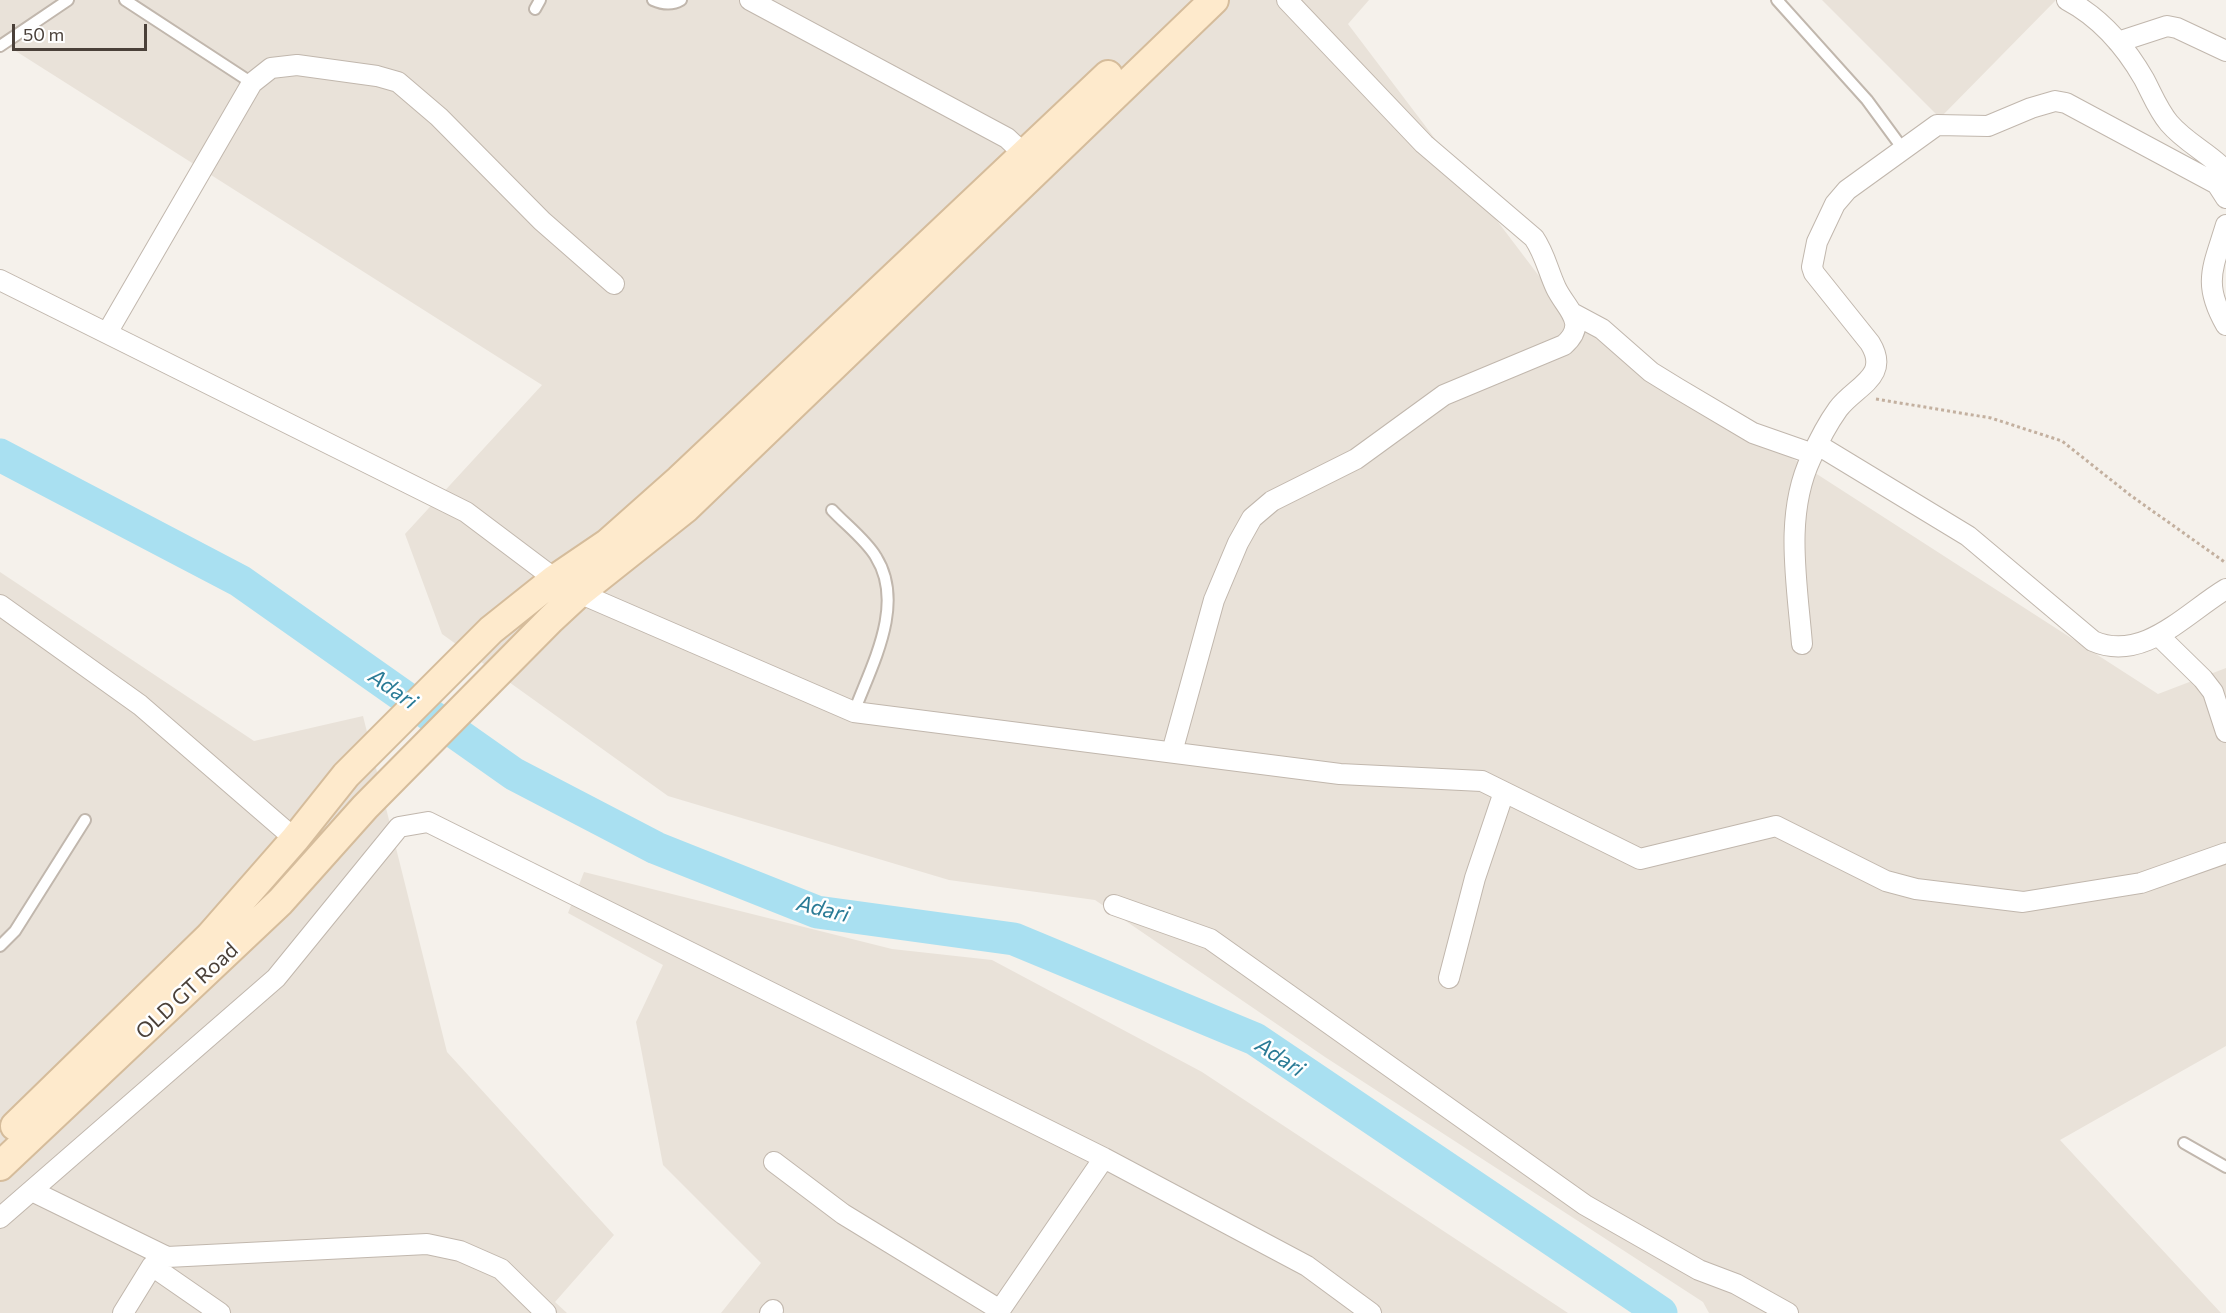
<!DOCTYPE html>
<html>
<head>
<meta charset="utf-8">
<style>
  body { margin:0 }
  #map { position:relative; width:2226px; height:1313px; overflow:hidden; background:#f5f1eb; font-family:Commissioner,sans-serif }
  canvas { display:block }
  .scale { position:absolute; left:12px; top:24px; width:135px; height:27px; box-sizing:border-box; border:3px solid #4a4039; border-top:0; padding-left:8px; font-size:18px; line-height:21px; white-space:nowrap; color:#4a4039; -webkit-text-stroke:4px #fff; paint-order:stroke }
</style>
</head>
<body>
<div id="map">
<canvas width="2226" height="1313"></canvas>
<div class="scale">50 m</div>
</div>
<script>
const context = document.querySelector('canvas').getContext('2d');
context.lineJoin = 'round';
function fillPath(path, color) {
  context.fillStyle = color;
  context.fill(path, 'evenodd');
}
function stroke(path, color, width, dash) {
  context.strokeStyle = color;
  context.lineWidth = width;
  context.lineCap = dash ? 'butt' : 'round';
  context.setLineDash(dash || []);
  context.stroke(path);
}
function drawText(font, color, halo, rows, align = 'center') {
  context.font = font + ' Commissioner,sans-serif';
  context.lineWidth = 5;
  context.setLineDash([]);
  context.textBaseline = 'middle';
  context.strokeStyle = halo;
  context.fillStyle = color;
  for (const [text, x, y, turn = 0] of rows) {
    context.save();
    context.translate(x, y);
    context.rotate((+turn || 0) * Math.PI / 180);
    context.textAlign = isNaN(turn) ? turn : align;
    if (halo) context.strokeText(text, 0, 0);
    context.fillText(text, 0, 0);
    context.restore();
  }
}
fillPath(new Path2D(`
  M0,0H1369L1348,24L1567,313L2158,694L2226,668V1046L2060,1140L2221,1313H1709L1703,1302L1325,1057L1095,900L949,880L668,796L442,634L405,534L542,385L3,43L0,44Z
  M1822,0H2056L1940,118Z
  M0,572L254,741L363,716L447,1052L614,1235L555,1302L567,1313H0Z
  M584,872L892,949L992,960L1202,1072L1568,1313H721L761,1263L663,1165L636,1022L663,965L568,913Z`), '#e9e2d9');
stroke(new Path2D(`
  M0,455L240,581L514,774L656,848L817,912L1014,939L1255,1039L1661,1313`), '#a9e0f1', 33);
const service = new Path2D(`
  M125,0L252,83
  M653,0C662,4 671,6 681,0
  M1777,0L1867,100L1903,149
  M535,9L540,0
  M0,46L68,0
  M832,510C846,525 866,540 876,557C906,605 871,666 854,712
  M0,946L15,931L85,820
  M2184,1143L2226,1167`);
const minor = new Path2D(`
  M750,0L1007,138L1024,154
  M2067,0C2101,18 2125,46 2144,79C2152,94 2158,110 2169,123C2186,143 2209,153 2226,171
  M2118,42L2167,26L2177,28L2226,51
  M2226,225C2213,268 2202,283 2226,325
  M0,280L466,512L555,579L579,593L854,712L1340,774L1482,781L1640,859L1776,826L1886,881L1916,889L2023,902L2141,883L2226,853
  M1574,314L1602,329L1651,372L1677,388L1753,433L1813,454
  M107,333L252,83L271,68L297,65L377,76L398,82L439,117L542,221L614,284
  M1818,445L1968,536L2093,641C2143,663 2186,613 2226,589
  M0,605L140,705L295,839
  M2159,636L2203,679L2213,692L2226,732
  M1802,644C1797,582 1784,515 1811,458C1818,442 1828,423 1838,409C1855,386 1891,377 1870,343L1814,273L1812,267L1817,242L1835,204L1847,190L1937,125L1988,126L2031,108L2055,101L2066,103L2217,184L2226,198
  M1172,752L1214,600L1238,543L1252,518L1272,501L1356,459L1444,395L1564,345C1589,323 1566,309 1556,288C1548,271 1545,254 1534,238L1424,144L1287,0
  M1114,905L1210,939L1585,1205L1699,1270L1736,1284L1788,1313
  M1449,978L1475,878L1504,792
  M774,1162L843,1214L1000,1310
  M32,1191L167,1257L427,1244L460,1251L501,1269L546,1313
  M0,1218L276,978L399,827L428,822L1104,1158L1307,1266L1371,1313
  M152,1266L220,1313
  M123,1313L152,1266L162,1260
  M770,1313L773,1310
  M998,1313L1104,1158`);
const secondary = new Path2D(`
  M15,1126L210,936L295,839L346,775L491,630L555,579L608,543L679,480L1108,75
  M0,1166L280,902L365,807L551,619L579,593L686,508L1214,0`);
stroke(service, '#c1b7ad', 14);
stroke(minor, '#c1b7ad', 22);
stroke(secondary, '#d5bc9b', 32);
stroke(new Path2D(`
  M1876,399L1991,418L2062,441L2130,495L2226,563`), '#c3b09f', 3, [3, 3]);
stroke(service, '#fff', 10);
stroke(minor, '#fff', 20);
stroke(secondary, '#feeacc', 28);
drawText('21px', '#4a4039', '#fff', [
  ["OLD GT Road",187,991,-43]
]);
drawText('italic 22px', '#2a7b96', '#fff', [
  ["Adari",393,689,35],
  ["Adari",823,909,14],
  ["Adari",1280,1057,33]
]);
</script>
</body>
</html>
